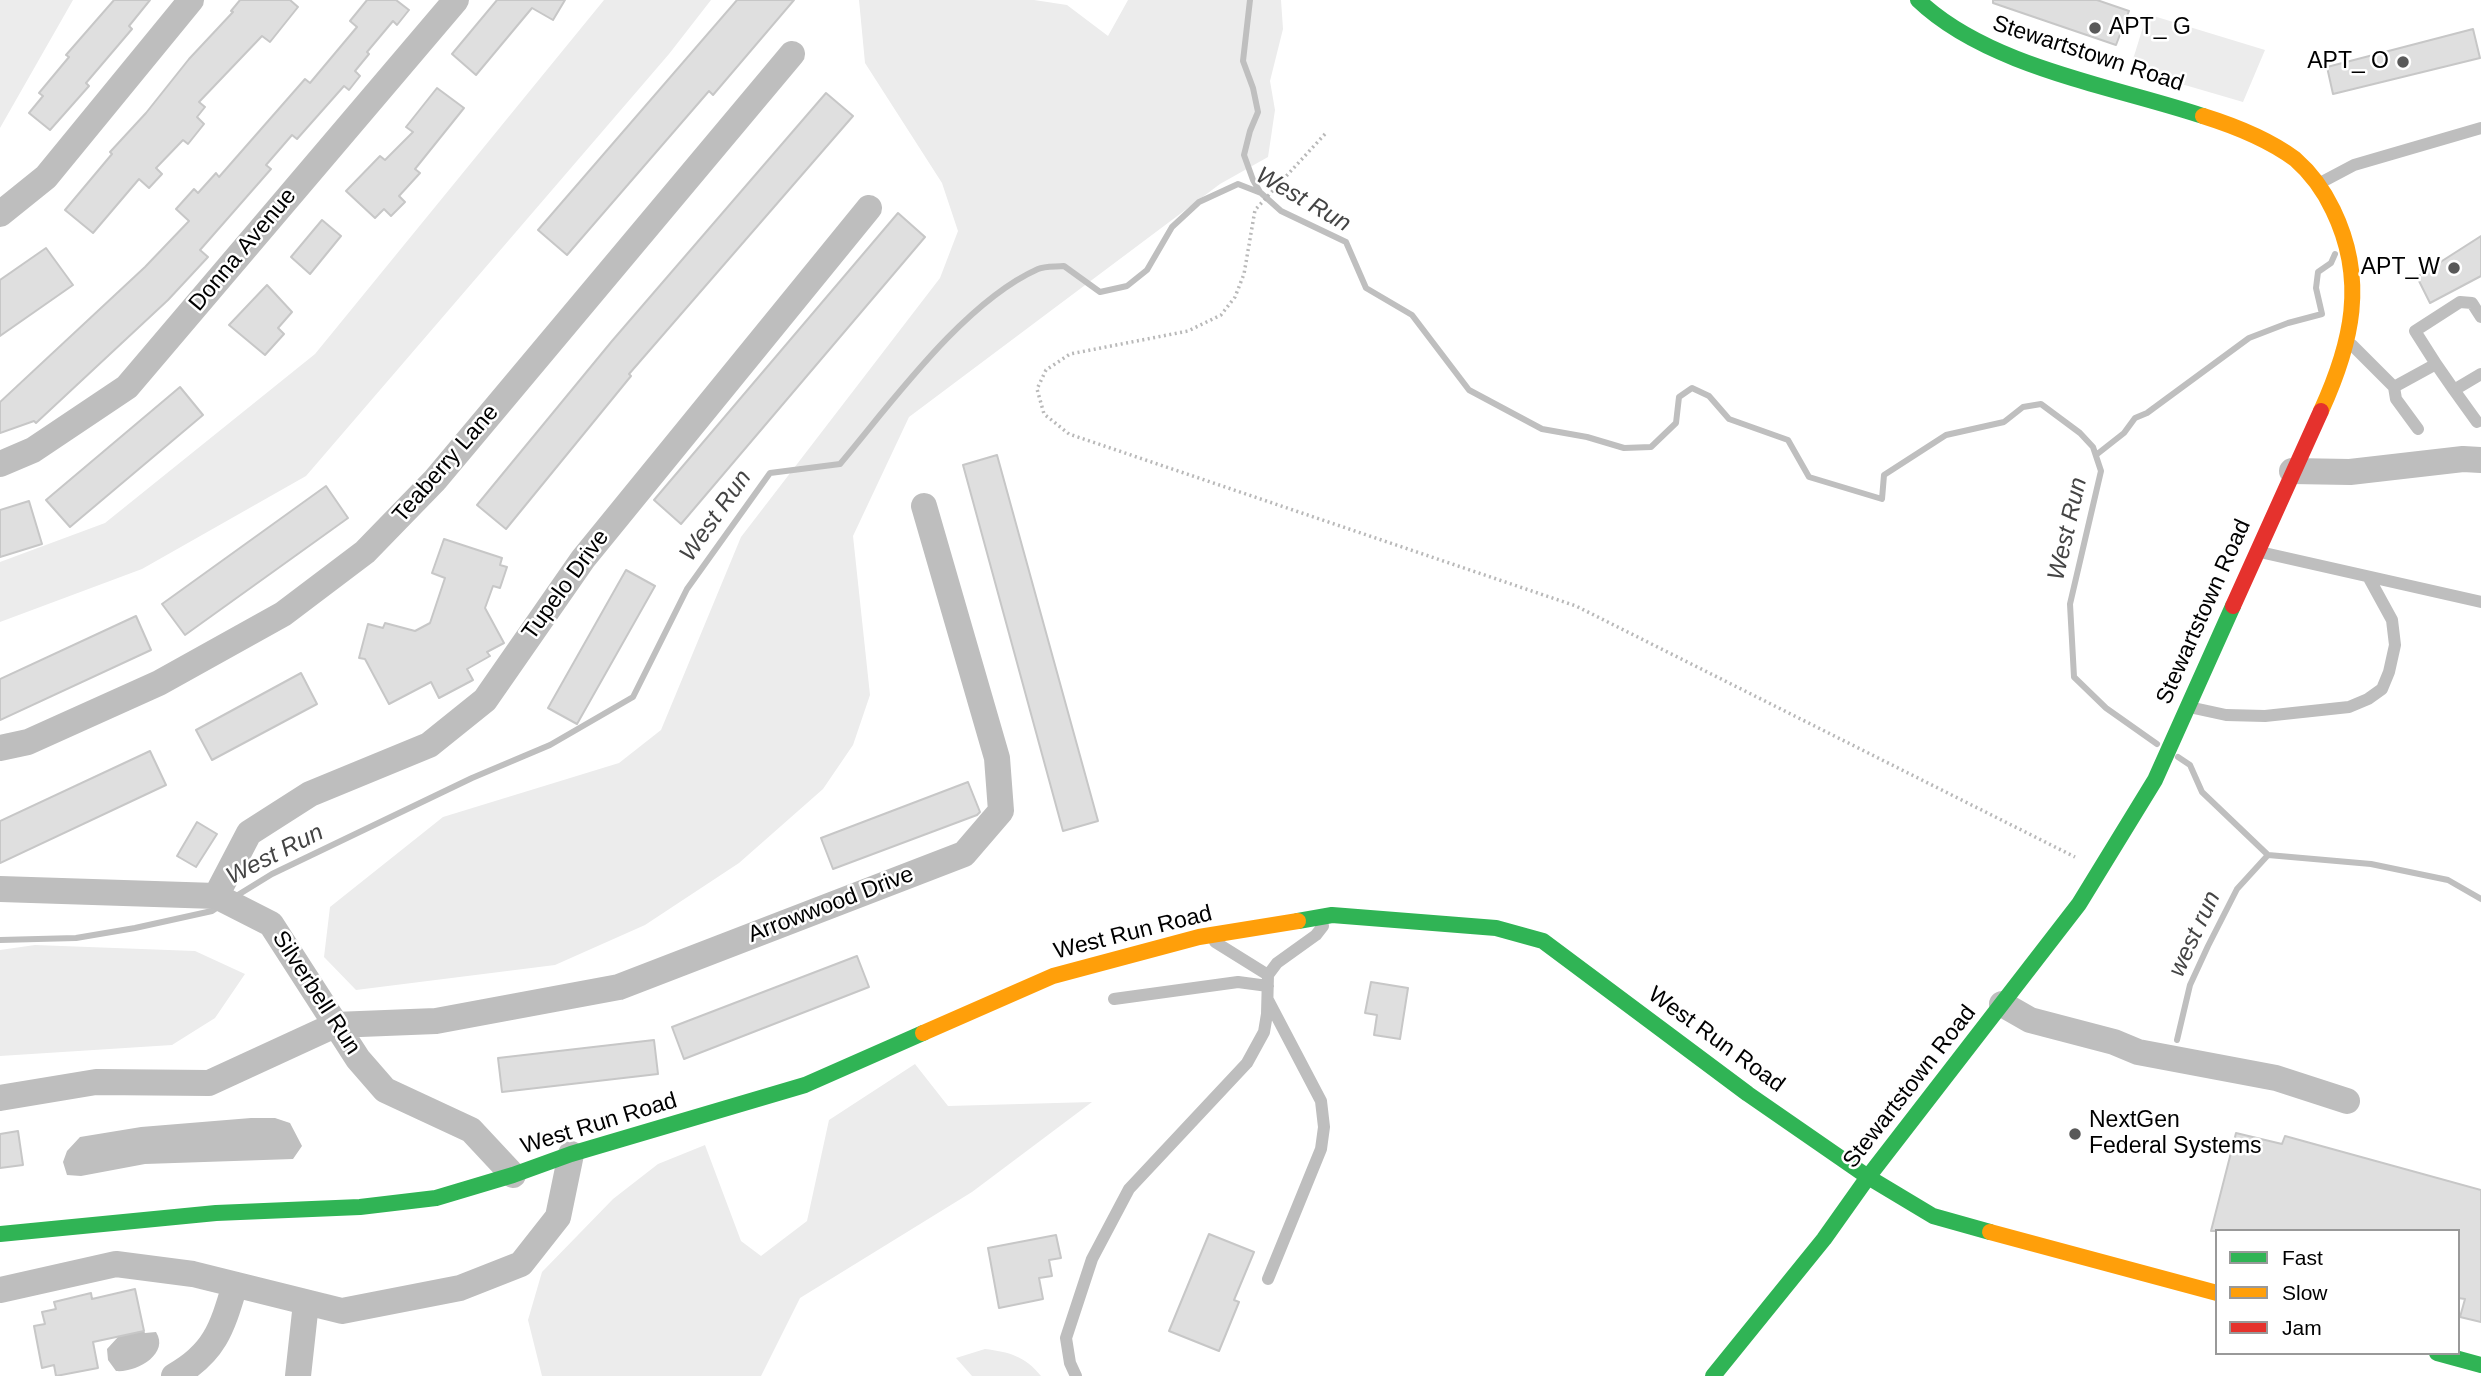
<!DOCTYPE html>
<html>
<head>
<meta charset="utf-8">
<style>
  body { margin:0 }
  #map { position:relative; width:2481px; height:1376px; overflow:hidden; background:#fff; font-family:Helvetica,sans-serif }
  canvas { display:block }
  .legend { position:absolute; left:2215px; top:1229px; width:245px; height:126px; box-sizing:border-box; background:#fff; border:2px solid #999; margin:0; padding:9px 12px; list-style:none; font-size:21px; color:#000 }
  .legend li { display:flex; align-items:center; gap:14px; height:35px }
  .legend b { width:35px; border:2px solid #999 }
</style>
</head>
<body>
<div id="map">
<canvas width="2481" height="1376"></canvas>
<ul class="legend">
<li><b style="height:9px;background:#30b455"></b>Fast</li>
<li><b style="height:9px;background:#ff9f0a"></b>Slow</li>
<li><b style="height:9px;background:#e5322d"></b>Jam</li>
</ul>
</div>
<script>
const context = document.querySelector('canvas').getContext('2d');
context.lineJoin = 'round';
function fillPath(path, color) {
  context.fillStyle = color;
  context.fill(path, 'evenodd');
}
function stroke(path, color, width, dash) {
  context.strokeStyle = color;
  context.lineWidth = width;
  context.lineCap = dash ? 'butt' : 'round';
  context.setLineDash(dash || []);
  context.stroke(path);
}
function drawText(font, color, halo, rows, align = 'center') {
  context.font = font + ' Helvetica,sans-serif';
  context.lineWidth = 5;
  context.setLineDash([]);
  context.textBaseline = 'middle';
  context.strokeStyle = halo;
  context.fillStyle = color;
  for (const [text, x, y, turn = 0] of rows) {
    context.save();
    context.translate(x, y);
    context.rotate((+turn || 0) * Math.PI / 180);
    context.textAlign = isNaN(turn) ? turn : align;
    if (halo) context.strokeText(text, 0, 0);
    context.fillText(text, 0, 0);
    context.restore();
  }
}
fillPath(new Path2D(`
  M0,0H73L0,128Z
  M604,0H711L669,54L306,476L142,569L0,622V562L105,523L315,354Z
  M859,0H1034L1067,5L1108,36L1128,0H1281L1283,29L1270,81L1275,110L1268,157L1220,184L909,417L853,536L870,695L853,745L823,789L739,863L645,925L555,965L356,990L324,957L330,907L443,817L619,763L661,730L741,537L940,278L958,231L942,183L865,63Z
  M2147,14L2265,50L2243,102L2130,69Z
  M35,945L195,951L245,974L215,1018L172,1045L0,1056V950Z
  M915,1064L948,1106L1092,1102L972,1192L800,1298L761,1376H542L528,1320L542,1272L613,1199L658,1164L705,1145L741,1241L761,1256L807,1221L829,1120Z
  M985,1349C1009,1352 1025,1356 1041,1376H972L956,1358Z`), '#ececec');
fillPath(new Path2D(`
  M251,1118H275L290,1123L302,1146L293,1159L145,1164L81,1176L67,1175L63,1162L67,1151L80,1137L141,1127Z
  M144,1331L145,1333L156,1332C170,1354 136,1373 116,1371L108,1360L107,1349L118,1337Z`), '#bfbfbf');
stroke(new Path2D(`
  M1250,0L1243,61L1253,88L1258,112L1250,131L1244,155L1253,180L1260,192
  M2096,455L2124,433L2135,418L2147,413L2249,338L2288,323L2322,314L2316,288L2318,272L2331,263L2335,254
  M2178,757L2190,765L2202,792L2268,855L2371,864L2448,880L2481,899
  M233,898L272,874L472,778L550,745L633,697L687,589L770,473L840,464C892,402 964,302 1038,269C1045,266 1056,267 1064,266L1100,292L1127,286L1147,270L1172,227L1199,202L1238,184L1261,193L1281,211L1346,242L1366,288L1412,315L1469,390L1542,429L1587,437L1624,448L1651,447L1676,423L1679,397L1692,388L1709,396L1729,419L1788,440L1809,477L1882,499L1884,475L1946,435L2004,422L2023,407L2041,404L2080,433L2093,447L2101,471L2070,604L2074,677L2106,708L2157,744
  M0,940L76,938L135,928L212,911L218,907
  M2177,1040L2190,985L2208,946L2237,889L2268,855`), '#bfbfbf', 6);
const building = new Path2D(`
  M114,0H150L129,26L132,29L86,83L89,86L50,130L29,113L43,96L39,93L69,57L66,55Z
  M240,0H290L298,7L270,42L262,36L199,102L205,107L197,117L204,124L188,144L183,140L156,168L162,174L149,188L139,179L93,233L65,210L112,154L110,152L146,113L189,59L233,12L231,11Z
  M367,0H396L409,10L397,25L393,21L367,52L369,54L355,71L360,76L349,90L344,86L297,139L292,135L266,165L271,169L200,250L208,257L168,300L36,423L34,421L0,433V402L145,267L189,221L176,209L194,189L198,193L216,173L219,177L305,79L310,83L357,27L350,21Z
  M497,0H565L553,20L532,8L476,75L452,54Z
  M737,0H794L713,95L709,91L567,255L538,230Z
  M1993,0H2097L2129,11L2116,45L1993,3Z
  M2473,29L2480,58L2333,94L2327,67Z
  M437,88L464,108L415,169L420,173L399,196L405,202L391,216L384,209L375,218L346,191L380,156L385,160L413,132L406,127Z
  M826,93L853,116L629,374L631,376L506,529L477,505L612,341Z
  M898,213L925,237L681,524L654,500Z
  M322,220L341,236L310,274L291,257Z
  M2481,236V276L2430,303L2417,277Z
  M46,248L73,285L0,336V280Z
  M267,285L292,312L278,328L284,334L265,355L229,325Z
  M180,387L203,415L70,527L46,500Z
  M997,455L1098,821L1063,831L963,465Z
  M326,486L348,518L185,635L162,604Z
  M29,501L42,544L0,557V510Z
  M444,539L502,558L500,565L507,567L500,588L493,586L485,608L504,643L487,652L490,656L467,669L473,680L439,698L431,682L389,704L365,659L359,658L368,624L383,628L385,623L415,631L430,623L445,578L432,573Z
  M626,570L655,586L577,724L548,708Z
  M136,616L151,650L0,720V679Z
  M301,673L317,704L212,760L196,730Z
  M150,751L166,785L0,863V821Z
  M968,782L980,812L977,815L833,869L821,838Z
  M197,822L217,834L196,867L177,856Z
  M857,956L869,987L684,1059L672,1027Z
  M1371,982L1408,988L1400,1039L1374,1035L1377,1015L1365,1013Z
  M654,1040L658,1074L502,1092L498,1058Z
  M18,1131L23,1165L0,1168V1134Z
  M2236,1133L2282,1144L2285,1136L2481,1190V1322L2460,1317L2465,1299L2458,1298V1231H2211Z
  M1209,1234L1254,1252L1234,1300L1239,1302L1219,1351L1169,1331Z
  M1056,1235L1061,1258L1049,1260L1052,1276L1039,1278L1043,1299L999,1308L988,1248Z
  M135,1289L144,1331L93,1342L98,1368L56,1376L54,1365L42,1368L34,1326L45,1324L42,1312L56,1309L54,1302L91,1293L92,1299Z`);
fillPath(building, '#dfdfdf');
stroke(building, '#c7c7c7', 2);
stroke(new Path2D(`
  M1325,134L1255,210L1244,274L1235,297L1221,315L1188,331L1070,354L1046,370L1037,389L1044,414L1069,434L1576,606L2075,857`), '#b9b9b9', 3.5, [2, 3.5]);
stroke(new Path2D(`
  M2320,183L2354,165L2481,128
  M2352,345L2394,387L2436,364L2415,331L2460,302L2472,303L2481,317
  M2436,364L2454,390L2481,374
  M2394,387L2396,399L2418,429
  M2454,390L2477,422
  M2260,552L2481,602
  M2189,707L2226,715L2265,716L2349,707L2368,699L2382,689L2389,672L2395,645L2392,620L2369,578
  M1215,942L1268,975
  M1114,999L1238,982L1268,986
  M1268,1000L1321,1101L1324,1127L1321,1149L1268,1279
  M1076,1376L1070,1363L1066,1338L1092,1259L1129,1189L1247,1063L1264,1032L1267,1014L1268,975L1277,963L1316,935L1323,926`), '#bebebe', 12);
stroke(new Path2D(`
  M0,214L46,177L191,0
  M0,464L33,450L127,387L456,0
  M2292,471L2350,472L2463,459L2481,460
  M0,748L28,742L159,683L283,614L365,552L435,480L792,54
  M0,889L216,896L271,924L358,1059L385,1090L471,1130L513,1175
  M216,896L249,833L310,794L429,745L485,700L583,559L869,208
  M2002,1004L2030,1020L2114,1042L2138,1052L2276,1078L2347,1101
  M0,1098L96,1082L209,1083L335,1025L436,1021L619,987L964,854L1001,811L997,758L924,506
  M0,1290L116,1264L193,1274L342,1311L460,1288L521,1264L558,1217L571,1154
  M174,1376C215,1353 222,1328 235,1285
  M298,1376L306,1303`), '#bebebe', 26);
stroke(new Path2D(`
  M1918,0C1988,67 2113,86 2203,116
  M1298,921L1332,915L1496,928L1543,941L1748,1094L1868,1177L1933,1216L1990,1232
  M0,1234L216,1213L360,1207L436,1198L513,1175L571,1154L805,1085L923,1033
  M2437,1353L2481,1365
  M1713,1376L1824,1239L1868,1177L2079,904L2155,780L2233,606`), '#30b455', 16);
stroke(new Path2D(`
  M2203,116C2235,126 2268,139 2295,159C2311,173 2324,191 2333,210C2367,280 2352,343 2321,411
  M923,1033L1053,976L1199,937L1298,921
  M1990,1232L2217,1293`), '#ff9f0a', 16);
stroke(new Path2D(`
  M2233,606L2321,411`), '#e5322d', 16);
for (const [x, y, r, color] of [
  [2095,28,7,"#595959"],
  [2403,62,7,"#595959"],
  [2454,268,7,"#595959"],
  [2075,1134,7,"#595959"]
]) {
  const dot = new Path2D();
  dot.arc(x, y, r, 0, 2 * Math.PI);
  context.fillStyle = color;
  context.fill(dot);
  stroke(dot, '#fff', 2.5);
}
drawText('23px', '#000', '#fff', [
  ["APT_ G",2109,28],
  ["APT_ O",2389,62,"right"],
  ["APT_W",2440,268,"right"],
  ["NextGen",2089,1121],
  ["Federal Systems",2089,1147]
], 'left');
drawText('23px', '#000', '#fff', [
  ["Stewartstown Road",2088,54,18],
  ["Donna Avenue",243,250,-50],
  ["Teaberry Lane",446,464,-49],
  ["Tupelo Drive",566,585,-54],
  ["Stewartstown Road",2204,612,-66],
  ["Arrowwood Drive",831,905,-21],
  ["West Run Road",1133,933,-14],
  ["Silverbell Run",316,993,57],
  ["West Run Road",1716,1040,36],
  ["Stewartstown Road",1910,1087,-52],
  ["West Run Road",599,1124,-17]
]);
drawText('italic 24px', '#444', '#fff', [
  ["West Run",1303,200,30],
  ["West Run",716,516,-55],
  ["West Run",2068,529,-77],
  ["West Run",275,855,-27],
  ["west run",2195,934,-65]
]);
</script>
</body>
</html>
